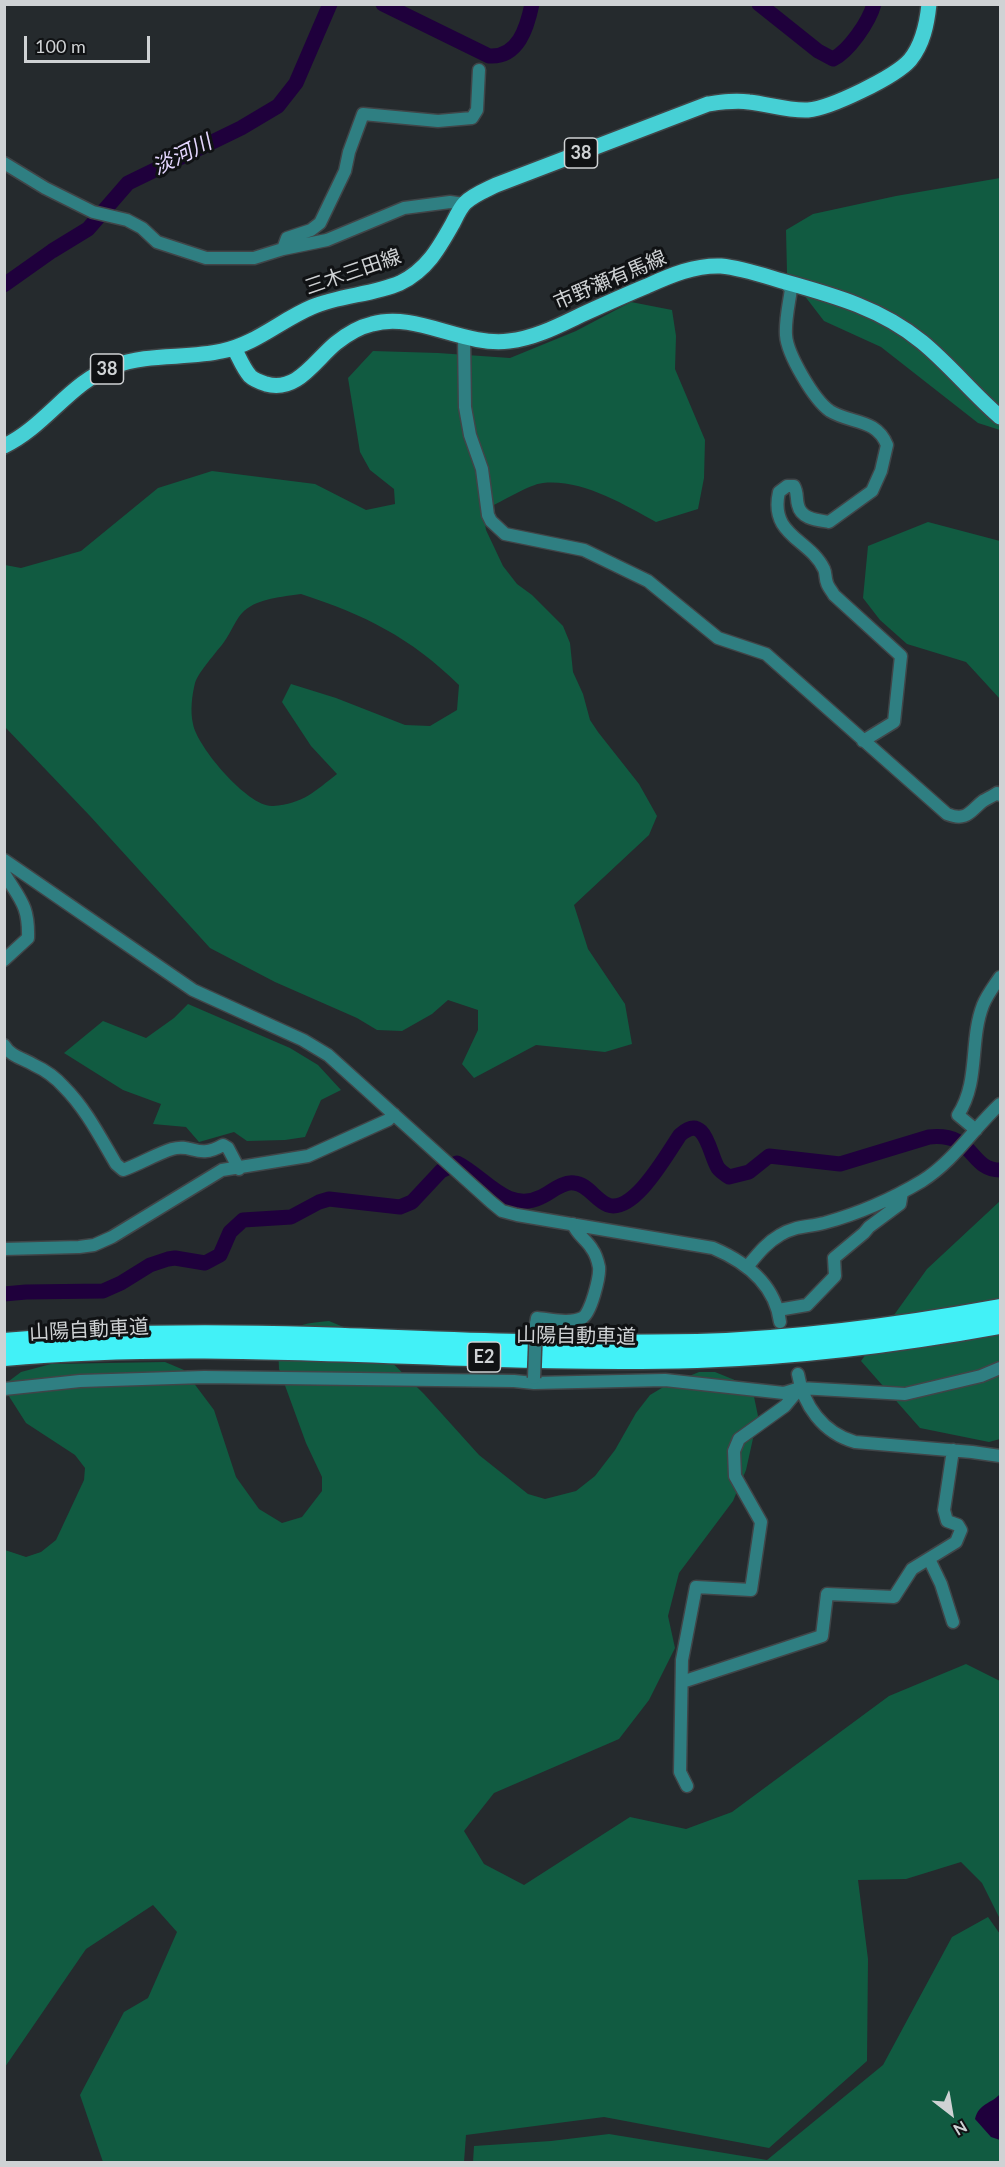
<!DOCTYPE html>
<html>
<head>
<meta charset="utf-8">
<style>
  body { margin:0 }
  #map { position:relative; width:1005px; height:2167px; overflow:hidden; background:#252a2d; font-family:Lato,sans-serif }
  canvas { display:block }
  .frame { position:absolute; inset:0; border:6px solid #cfd2d4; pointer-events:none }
  .north { position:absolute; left:921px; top:2083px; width:60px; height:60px; -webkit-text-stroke:4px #101214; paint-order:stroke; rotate:149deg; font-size:16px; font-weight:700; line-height:24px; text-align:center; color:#cfd2d4 }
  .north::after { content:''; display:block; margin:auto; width:21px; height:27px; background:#cfd2d4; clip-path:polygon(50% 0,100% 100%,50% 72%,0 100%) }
  .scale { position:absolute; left:24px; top:36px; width:126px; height:27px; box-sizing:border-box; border:3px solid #cfd2d4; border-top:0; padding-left:8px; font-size:18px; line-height:21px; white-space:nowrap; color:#cfd2d4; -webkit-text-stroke:4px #101214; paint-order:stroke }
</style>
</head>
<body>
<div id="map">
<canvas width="1005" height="2167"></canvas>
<div class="frame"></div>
<div class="north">N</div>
<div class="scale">100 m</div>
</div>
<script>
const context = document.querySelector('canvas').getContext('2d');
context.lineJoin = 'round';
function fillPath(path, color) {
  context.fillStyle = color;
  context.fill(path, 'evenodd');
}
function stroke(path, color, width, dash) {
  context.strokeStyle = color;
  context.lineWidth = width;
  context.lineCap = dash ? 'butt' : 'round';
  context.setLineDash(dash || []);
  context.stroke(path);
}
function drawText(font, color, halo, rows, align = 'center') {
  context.font = font + ' Lato,"Noto Sans JP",sans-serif';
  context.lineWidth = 6;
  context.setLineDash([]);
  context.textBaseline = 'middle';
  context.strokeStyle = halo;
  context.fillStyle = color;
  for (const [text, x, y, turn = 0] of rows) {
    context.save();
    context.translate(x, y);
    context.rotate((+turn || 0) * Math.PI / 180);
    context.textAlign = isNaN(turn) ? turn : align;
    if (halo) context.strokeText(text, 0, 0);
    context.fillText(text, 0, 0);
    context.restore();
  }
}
fillPath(new Path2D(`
  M1000,178V430L978,423L881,347L824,321L787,273L786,230L813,214L896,196Z
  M631,302L672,310L676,336L675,369L705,440L704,478L698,509L656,522C623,504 582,479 543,483C530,484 501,502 488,508L484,517L486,530L503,566L517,584L532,595L563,626L570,643L573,672L583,694L590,720L598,732L639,784L657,816L649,835L574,905L588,949L625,1004L632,1044L605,1052L536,1045L474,1078L462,1064L478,1030V1010L448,1000L432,1014L402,1031L377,1030L357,1018L275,982L210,948L90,816L5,727V565L21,568L81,551L158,488L212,471L315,484L366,510L395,504L394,489L370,470L360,452L348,378L373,351L438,353L510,358L576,331ZM301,594C365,615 410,637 459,685L457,710L430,726L405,725L336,698L291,684L282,702L311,746L337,774C315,791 303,804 273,806C249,808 197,747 193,724C190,711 192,695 195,683C199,671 216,653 224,642C231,633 236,618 244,611C259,598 282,597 301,594Z
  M928,522L1000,541V699L966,662L907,644L880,620L863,598L868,546Z
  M188,1004L290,1048L318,1065L341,1090L321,1100L305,1137L285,1140L247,1141L234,1132L199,1142L186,1127L153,1124L161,1104L123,1090L64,1053L103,1021L146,1038L174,1018Z
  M1000,1201V1439L989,1442L920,1428L861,1361L927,1269Z
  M329,1321L365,1336L424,1394L479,1455L528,1494L545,1499L576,1491L595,1476L615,1450L636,1413L650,1395L665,1386L699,1372H715L752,1387L758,1416L746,1470L733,1501L679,1573L668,1616L675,1648L649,1700L619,1739L494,1793L464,1831L484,1864L524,1885L630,1817L686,1829L732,1812L889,1696L966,1664L1000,1681V1919L982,1883L961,1862L906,1879L858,1880L868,1959L867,2061L769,2148L604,2117L466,2135L464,2162H103L80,2095L124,2012L148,1998L177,1932L153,1905L86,1949L5,2067V1550L26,1557L41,1552L56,1540L84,1480L85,1468L75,1455L26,1423L5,1390V1384L21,1372L51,1364L165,1362L184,1370L214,1410L236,1477L259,1509L282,1523L302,1517L322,1491V1477L306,1443L279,1369L278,1346C297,1323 300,1324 329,1321Z
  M988,1917L1000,1934V2162H473L474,2146L551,2141L609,2134L767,2160L883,2065L952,1937Z`), '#115b41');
fillPath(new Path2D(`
  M1000,2094V2140L991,2137L975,2119C979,2103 991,2104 1000,2094Z`), '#1f003c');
stroke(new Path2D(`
  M383,4L489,56C518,58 527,28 532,4
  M759,4L818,51L833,59C849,51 869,22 874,4
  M4,285L52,251L88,229L128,183L241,128L278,106L296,83L330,4
  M4,1294L26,1292L103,1291L121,1283L150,1265L168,1259L175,1258L205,1263L220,1255L230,1232L243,1220L291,1217L319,1202L329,1199L400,1207L412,1202L441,1171L457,1163C484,1176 507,1214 541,1197C550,1193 563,1181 574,1183C588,1184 595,1200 608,1205C634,1214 667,1154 680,1135C706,1112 709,1154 718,1168C721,1172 725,1174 729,1177L749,1172L769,1156L840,1164L929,1137C975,1132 969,1170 1000,1170`), '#1f003c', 15);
const minor = new Path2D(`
  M4,163L45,188L93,212L127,220L142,228L157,242L206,258H254L283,249L327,240L404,208L450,202L464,204
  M283,249L287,238L311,230L320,223L345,171L349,152L363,114L438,121L472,118L477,110L479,70
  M783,281L791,289C789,304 785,320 786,335C787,354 814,400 830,411C851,424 876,418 887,445L881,471L872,491L829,522C817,520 801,519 798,505C796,498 798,493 794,486H787L779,492C769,536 810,539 824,569C826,573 825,578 827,583C828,587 832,591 834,595L901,656L894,722L863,741
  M464,338L465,407L470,435L482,469L488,515L491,521L505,534L584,550L648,581L718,638L766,654L947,814C967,822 970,811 983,801C988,798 993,796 997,793L1000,795
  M4,860L193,990L303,1040L328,1055L491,1202L502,1211L517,1215L713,1248C746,1262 775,1284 780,1322
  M4,873C20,900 29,905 28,938L4,960
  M4,1045C11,1057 23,1058 34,1065C45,1070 56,1078 64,1087C86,1109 100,1137 116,1164L123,1170C140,1164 156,1154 172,1149C193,1143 197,1160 223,1145L228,1148L239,1169
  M976,1130L958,1115C980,1081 969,1041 983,1005C987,995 994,986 1000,977
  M4,1249L79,1247L94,1245L112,1237L222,1170L308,1156L388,1120L394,1114
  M747,1267C757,1255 766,1243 780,1235C794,1226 808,1227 824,1223C857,1214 892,1199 922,1181C954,1161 973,1129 1000,1104
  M778,1310L807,1305L835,1276L834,1258L864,1233L869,1227L900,1204L902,1192
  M536,1324L537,1318C550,1319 569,1324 582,1318C591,1314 600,1276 599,1267C598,1262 595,1253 592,1249C587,1240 577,1235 573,1224
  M798,1374C803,1405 823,1433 855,1442L972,1452L1000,1456
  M4,1389L80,1381L204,1377L514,1381L534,1383L665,1380L784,1393L800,1388L905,1394L981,1376L1000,1368
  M929,1559L941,1584L953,1622
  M682,1682L822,1636L827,1594L894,1597L912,1569L956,1542L961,1530L958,1525L947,1521L944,1510L953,1450
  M687,1786L680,1772L682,1660L696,1587L751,1590L761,1522L735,1476L734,1451L739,1439L785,1406L800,1388`);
const major = new Path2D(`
  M234,348C239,357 243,368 250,376C254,380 260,382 266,384C297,393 315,360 336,343C346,335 359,327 372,324C415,311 464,347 509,341C535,338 558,326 581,315C603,305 625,295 647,286C671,275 695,265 721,266C742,268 762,275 782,281C832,295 881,308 922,342C950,365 973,394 1000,417
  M4,446C46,426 70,382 114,366C148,353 187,359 222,351C256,344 281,320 312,307C340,295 372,295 400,283C427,270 439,248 453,223C456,217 460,208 465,203C473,195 486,190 496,185L708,104C722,102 735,100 749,102C768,104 788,111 808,110C831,108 895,77 910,60C923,44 927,24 929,4`);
const highway = new Path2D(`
  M4,1342C108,1333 212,1333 315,1336C384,1338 452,1342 521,1343C579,1344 638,1344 697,1343C798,1340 901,1326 1000,1308
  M4,1357C235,1336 466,1366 697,1359C798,1356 901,1343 1000,1325`);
stroke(minor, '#404548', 15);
stroke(major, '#404548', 18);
stroke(highway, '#404548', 21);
stroke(minor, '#2f7f82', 12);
stroke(major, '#46d0d5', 15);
stroke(highway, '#42f1f7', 18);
const minorBridge = new Path2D(`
  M534,1378L536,1324`);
stroke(minorBridge, '#404548', 15, []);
stroke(minorBridge, '#2f7f82', 12);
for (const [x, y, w] of [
  [581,153,33],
  [107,369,33],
  [484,1357,33]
]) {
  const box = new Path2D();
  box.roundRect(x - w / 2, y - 15, w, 30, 4.5);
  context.fillStyle = '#101214';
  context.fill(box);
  stroke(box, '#cfd2d4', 1.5);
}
drawText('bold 18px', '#cfd2d4', null, [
  ["38",581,153],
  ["38",107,369],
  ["E2",484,1357]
]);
drawText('20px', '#cfd2d4', '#101214', [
  ["三木三田線",353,272,-19],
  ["市野瀬有馬線",610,280,-23],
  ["山陽自動車道",89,1330,-3],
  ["山陽自動車道",576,1336,1]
]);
drawText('italic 21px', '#e5d7ff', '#101214', [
  ["淡河川",182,155,-27]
]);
</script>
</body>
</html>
